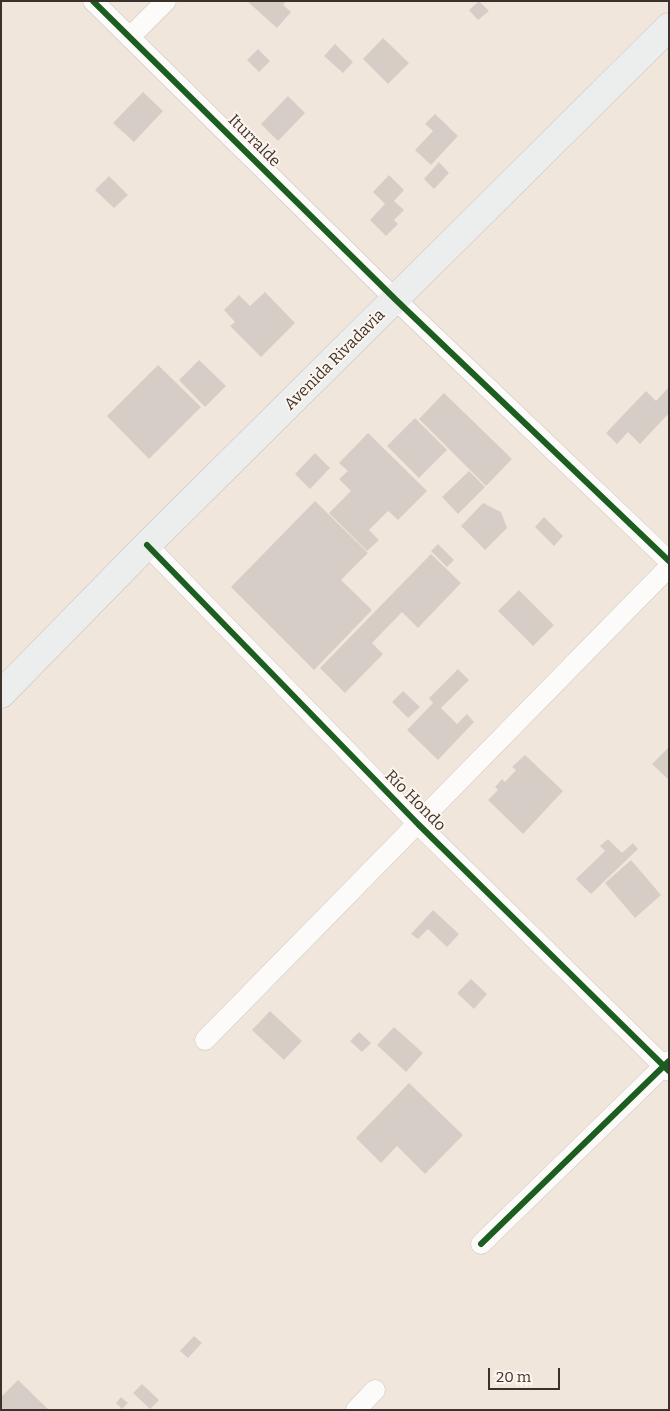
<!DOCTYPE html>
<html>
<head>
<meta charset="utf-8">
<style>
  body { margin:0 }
  #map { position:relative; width:670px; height:1411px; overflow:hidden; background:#f1e6dc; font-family:Bitter,serif }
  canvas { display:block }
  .frame { position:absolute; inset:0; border:2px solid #3a322b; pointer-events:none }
  .scale { position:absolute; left:488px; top:1368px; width:72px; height:22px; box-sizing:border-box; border:2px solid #3a322b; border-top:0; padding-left:6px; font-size:15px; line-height:18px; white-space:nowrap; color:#3a322b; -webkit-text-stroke:4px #fdf5ee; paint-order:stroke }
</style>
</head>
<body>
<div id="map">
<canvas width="670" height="1411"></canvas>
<div class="frame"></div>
<div class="scale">20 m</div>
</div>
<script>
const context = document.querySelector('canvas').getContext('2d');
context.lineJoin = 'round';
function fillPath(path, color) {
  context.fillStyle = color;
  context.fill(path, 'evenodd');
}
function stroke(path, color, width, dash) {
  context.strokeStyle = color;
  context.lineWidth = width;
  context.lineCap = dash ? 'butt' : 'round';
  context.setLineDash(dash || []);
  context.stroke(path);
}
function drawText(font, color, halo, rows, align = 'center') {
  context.font = font + ' Bitter,serif';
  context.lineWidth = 4;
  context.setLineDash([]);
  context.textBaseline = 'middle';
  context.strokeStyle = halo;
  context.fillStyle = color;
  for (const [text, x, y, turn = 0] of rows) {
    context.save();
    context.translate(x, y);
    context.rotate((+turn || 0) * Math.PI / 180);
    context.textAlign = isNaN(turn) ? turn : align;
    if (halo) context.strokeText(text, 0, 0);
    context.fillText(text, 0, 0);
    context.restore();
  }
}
fillPath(new Path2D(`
  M247,1H286L283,5L291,12L277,28Z
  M479,1L489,11L478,20L469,10Z
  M383,38L409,63L388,84L363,59Z
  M335,44L353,62L343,73L324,56Z
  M258,49L270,61L259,72L247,60Z
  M143,92L163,111L134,142L113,123Z
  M288,96L305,113L278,141L261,124Z
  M435,114L458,136L431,165L415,150L433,131L425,124Z
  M439,162L449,173L434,189L424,179Z
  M389,175L404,190L394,201L404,210L394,220L398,224L386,236L370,220L385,204L373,192Z
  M109,176L128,195L114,208L95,190Z
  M265,292L295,323L261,357L230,326L235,322L224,310L239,295L250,306Z
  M199,360L226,386L205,407L179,380Z
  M158,365L201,407L149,459L107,416Z
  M669,387V413L640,444L628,432L617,444L606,433L646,391L656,401Z
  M444,393L512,459L486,486L419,419Z
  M415,418L447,450L419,478L387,446Z
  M368,433L427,491L398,520L370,494L388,511L369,530L379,540L367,551L329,513L351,491L339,479L348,471L339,463Z
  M315,453L330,468L310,489L295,474Z
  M469,471L485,487L458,514L442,497Z
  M315,501L368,553L341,580L372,610L314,670L231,587Z
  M483,503L501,512L507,528L485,550L461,526Z
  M544,517L563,536L554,546L535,527Z
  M438,544L454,560L447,567L431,551Z
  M431,554L461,583L418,628L402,612L372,643L383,654L345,693L320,668Z
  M519,590L554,625L533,646L498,611Z
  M458,669L469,680L441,708L457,724L467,714L474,722L438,760L407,730L433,703L429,698Z
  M403,691L420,707L408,718L392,702Z
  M669,747V780L652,764Z
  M525,755L563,791L523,834L488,800L498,790L495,787L502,779L505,782L516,770L512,767Z
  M608,839L622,853L633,843L638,849L591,894L576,879L605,851L600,846Z
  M631,860L661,895L635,918L605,883Z
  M433,910L459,934L447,947L428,929L418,939L411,934Z
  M471,979L487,994L474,1009L457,993Z
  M270,1011L302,1041L284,1060L252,1030Z
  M394,1027L423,1053L406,1072L377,1045Z
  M359,1032L371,1043L362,1052L350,1041Z
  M409,1083L463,1135L425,1174L397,1146L381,1163L356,1138Z
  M194,1336L202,1343L188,1358L180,1351Z
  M18,1380L49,1410H1V1397Z
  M142,1384L159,1400L150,1409L133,1393Z
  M121,1397L128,1403L122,1409L116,1403Z`), '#d6cec6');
const minor = new Path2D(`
  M93,1L396,300L669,561
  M130,37L166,1
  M147,545L418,824L669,1071
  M205,1040L669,567
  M481,1244L669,1061
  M356,1410L375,1390`);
const secondary = new Path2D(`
  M1,694L147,545L669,27`);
stroke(minor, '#ccc3bc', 21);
stroke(secondary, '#ccc3bc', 29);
stroke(minor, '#fdfbfa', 20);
stroke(secondary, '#eceeed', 28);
stroke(new Path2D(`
  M93,1L396,300L669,561
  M147,545L418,824L669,1071
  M481,1244L669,1061`), '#1b5e20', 6);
drawText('16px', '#3a322b', '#fdf5ee', [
  ["Iturralde",254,141,45],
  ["Avenida Rivadavia",335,360,-45],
  ["Río Hondo",415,801,45]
]);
</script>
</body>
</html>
